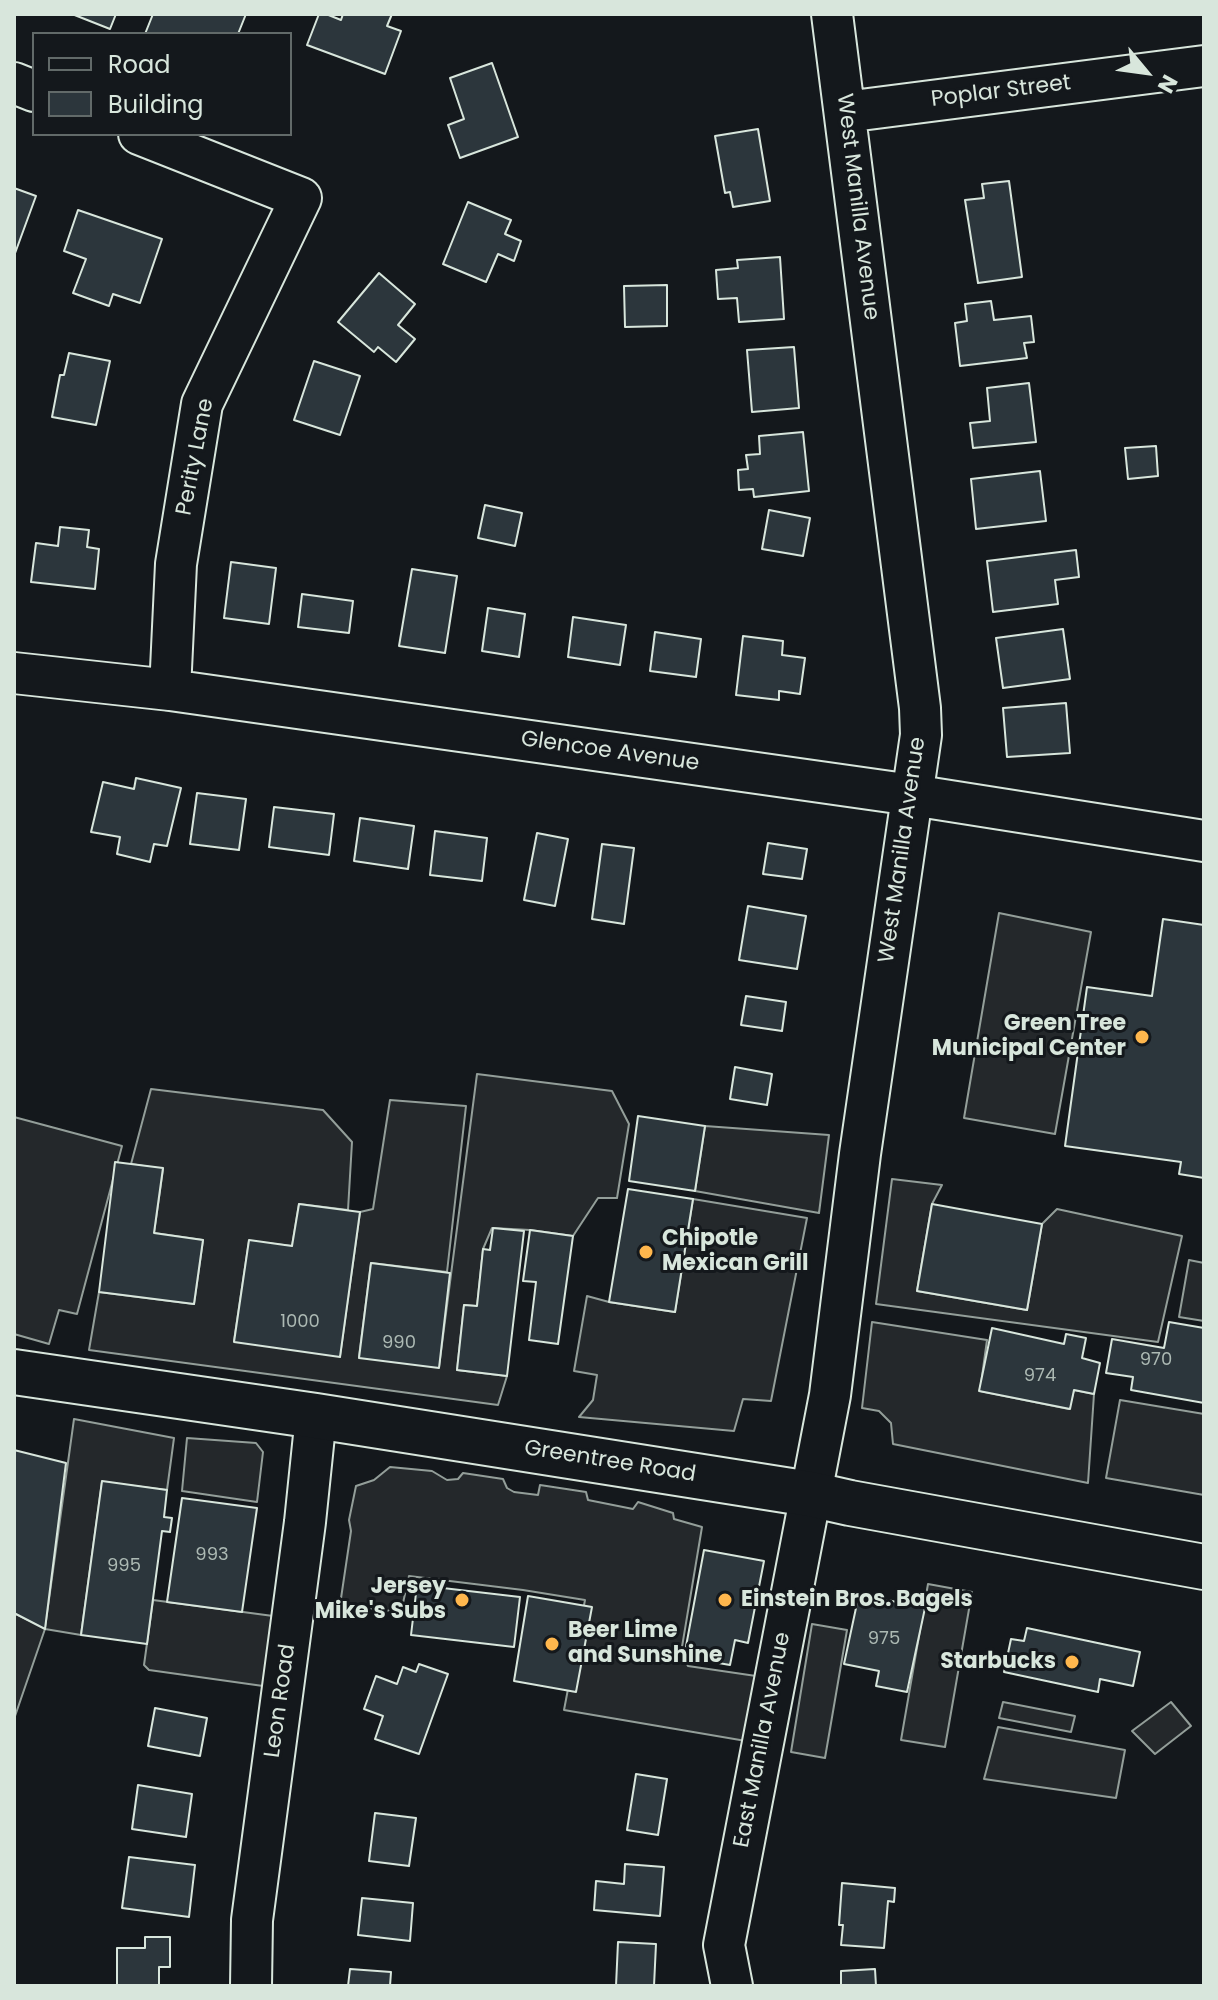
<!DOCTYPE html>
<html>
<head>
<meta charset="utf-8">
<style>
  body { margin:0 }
  #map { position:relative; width:1218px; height:2000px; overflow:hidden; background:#14181c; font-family:Poppins,sans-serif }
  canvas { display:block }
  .frame { position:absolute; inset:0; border:16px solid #d8e6dc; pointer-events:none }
  .legend { position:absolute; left:32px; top:32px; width:260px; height:104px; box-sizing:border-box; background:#14181c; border:2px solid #626a69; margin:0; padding:10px 14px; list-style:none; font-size:24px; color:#d8e6dc }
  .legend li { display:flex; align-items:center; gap:16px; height:40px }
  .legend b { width:40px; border:2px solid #626a69 }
  .north { position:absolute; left:1106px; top:32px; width:80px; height:80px; -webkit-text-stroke:6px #14181c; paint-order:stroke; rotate:119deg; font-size:22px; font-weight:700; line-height:32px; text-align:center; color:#d8e6dc }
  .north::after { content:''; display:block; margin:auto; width:28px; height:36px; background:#d8e6dc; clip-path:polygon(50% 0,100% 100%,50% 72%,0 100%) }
</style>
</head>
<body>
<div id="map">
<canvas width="1218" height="2000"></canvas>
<div class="frame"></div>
<ul class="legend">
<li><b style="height:10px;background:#14181c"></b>Road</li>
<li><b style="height:22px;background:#2c363c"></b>Building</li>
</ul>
<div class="north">N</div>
</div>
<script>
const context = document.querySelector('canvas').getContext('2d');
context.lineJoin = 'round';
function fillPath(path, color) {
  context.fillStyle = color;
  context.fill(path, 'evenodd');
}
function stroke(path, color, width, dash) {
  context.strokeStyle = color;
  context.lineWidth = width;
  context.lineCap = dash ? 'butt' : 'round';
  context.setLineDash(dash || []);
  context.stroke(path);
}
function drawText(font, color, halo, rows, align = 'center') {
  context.font = font + ' Poppins,sans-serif';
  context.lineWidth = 6;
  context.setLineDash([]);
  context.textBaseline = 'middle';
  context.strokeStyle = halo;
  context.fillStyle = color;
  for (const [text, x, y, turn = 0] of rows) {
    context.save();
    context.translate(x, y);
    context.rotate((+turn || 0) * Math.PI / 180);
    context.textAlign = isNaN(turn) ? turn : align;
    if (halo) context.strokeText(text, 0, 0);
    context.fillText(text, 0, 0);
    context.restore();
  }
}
const parking = new Path2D(`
  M999,913L1091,932L1055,1134L964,1118Z
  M477,1074L612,1091L629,1124L617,1198H598L573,1236L530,1230L492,1228L483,1249L477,1306L464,1305L457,1370L507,1376L498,1405L89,1350L99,1292L194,1304L203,1240L154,1233L163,1169L131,1164L151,1089L323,1110L352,1142L348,1210L299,1204L292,1246L249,1241L234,1341L340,1356L360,1212L373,1209L390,1100L466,1106L447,1272L371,1263L359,1357L439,1367Z
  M14,1117L122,1146L77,1314L59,1310L49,1344L14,1334Z
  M705,1126L829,1135L819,1213L695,1191Z
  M892,1179L942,1185L932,1204L917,1291L1027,1310L1042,1224L1057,1209L1182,1236L1158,1342L876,1304Z
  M693,1199L807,1218L771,1401L743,1399L734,1431L579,1417L593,1400L597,1375L574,1371L587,1296L609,1302L675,1312Z
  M1189,1260L1204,1263V1321L1179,1317Z
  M872,1322L987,1340L980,1391L1069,1409L1074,1390L1094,1394L1088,1483L893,1444L891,1423L879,1411L862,1408Z
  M1120,1400L1204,1414V1495L1106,1478Z
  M74,1419L174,1438L167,1490L102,1482L81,1635L45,1629L14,1719V1613L45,1628Z
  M187,1438L256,1443L263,1452L257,1502L182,1491Z
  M390,1467L432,1471L447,1480L458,1479L463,1473L503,1479L507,1488L514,1492L538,1495L540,1485L586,1492L588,1500L633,1509L638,1502L673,1513L674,1519L702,1527L681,1653L688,1666L756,1676L746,1741L564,1710L585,1600L523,1590L409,1576L401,1612L340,1605L351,1531L349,1520L356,1486L374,1480Z
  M928,1584L972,1592L945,1747L901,1740Z
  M153,1600L273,1616L263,1686L149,1670L144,1665Z
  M812,1624L847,1630L825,1758L791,1752Z
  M1003,1702L1075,1716L1071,1732L999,1718Z
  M1171,1702L1191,1726L1155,1754L1132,1731Z
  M998,1727L1125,1750L1116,1798L984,1779Z`);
fillPath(parking, '#24282b');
stroke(parking, '#939e99', 2);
const building = new Path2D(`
  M72,14H116L110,29Z
  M153,14H246L238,34H145Z
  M319,14H326L341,20L343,14H392L387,26L401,31L385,74L307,45Z
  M492,63L518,137L460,158L448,125L464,119L450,78Z
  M758,129L770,201L733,207L730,192L725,193L715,136Z
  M1009,181L1022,277L978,283L965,200L984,198L982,184Z
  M14,188L36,196L14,256Z
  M468,202L511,220L505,234L521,241L514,261L498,254L486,282L443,264Z
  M78,210L162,239L140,303L113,294L109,306L73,293L86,259L64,251Z
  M780,257L784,319L739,322L737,298L718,299L716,270L738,268L737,260Z
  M379,273L415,304L398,325L415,339L396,362L378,347L374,352L338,322Z
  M667,285V326L625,327L624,286Z
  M991,301L994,320L1031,316L1034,342L1024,343L1027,358L960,366L955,323L967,321L965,304Z
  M794,347L799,408L752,412L747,350Z
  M69,353L110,361L96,425L52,417L60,375H64Z
  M314,361L360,376L340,435L294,420Z
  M1029,383L1036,442L973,448L970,423L990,421L987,388Z
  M803,432L809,491L754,497L753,489L739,490L738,470L748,469L746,455L760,454L759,436Z
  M1156,446L1158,476L1128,479L1125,448Z
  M1040,471L1046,521L976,529L971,479Z
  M485,505L522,513L515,546L478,538Z
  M769,510L810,518L803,556L762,549Z
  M60,527L89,530L87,547L99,549L95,589L31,582L36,543L58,546Z
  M1076,550L1079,577L1055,580L1058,604L993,612L987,561Z
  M231,562L276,568L269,624L224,618Z
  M412,569L457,576L445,653L399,646Z
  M302,594L353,601L349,633L298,627Z
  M488,608L525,614L519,657L482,651Z
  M573,617L626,625L620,665L568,657Z
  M1063,629L1070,679L1003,688L996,638Z
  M655,632L701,639L696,677L650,671Z
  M743,636L783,641L782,655L805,658L800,694L779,691V700L736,695Z
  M1066,703L1070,753L1007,757L1003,708Z
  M136,778L181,788L167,846L154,844L150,862L117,854L120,837L91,832L103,782L134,789Z
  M197,793L246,799L239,850L190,844Z
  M274,807L334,814L329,855L269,847Z
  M360,818L414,826L408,869L354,861Z
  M435,831L487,838L482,881L430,875Z
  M537,833L568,839L555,906L524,900Z
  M768,843L807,849L802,879L763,874Z
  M602,844L634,848L624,924L592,919Z
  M748,906L806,916L797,969L739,960Z
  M1163,919L1204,925V1178L1179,1174L1181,1162L1065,1146L1087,987L1152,996Z
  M746,996L786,1002L782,1031L741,1025Z
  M735,1067L772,1074L767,1105L730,1099Z
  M638,1116L705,1126L695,1191L629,1181Z
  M115,1162L163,1168L154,1233L203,1240L194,1304L99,1292Z
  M628,1189L693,1199L675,1312L609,1302Z
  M299,1204L360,1212L340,1357L234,1342L249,1240L292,1246Z
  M932,1204L1042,1224L1027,1310L917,1291Z
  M493,1228L524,1231L507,1376L457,1370L464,1305L477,1306L483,1249L490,1250Z
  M530,1230L573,1236L558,1344L529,1340L536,1282L523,1281Z
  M371,1263L450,1273L439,1368L359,1358Z
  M1169,1322L1204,1328V1403L1131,1390L1133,1377L1106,1373L1112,1339L1164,1348Z
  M992,1328L1064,1344L1066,1334L1086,1338L1082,1358L1100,1363L1094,1394L1074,1390L1070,1409L979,1391Z
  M14,1450L66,1463L45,1629L14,1613Z
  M102,1481L167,1490L164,1517L172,1518L170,1532L162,1531L147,1644L81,1635Z
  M182,1498L257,1508L242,1612L167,1602Z
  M704,1550L764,1561L748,1643L735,1640L730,1665L684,1657Z
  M417,1585L520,1597L514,1647L411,1635Z
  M859,1594L925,1608L907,1692L876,1686L879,1671L844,1664Z
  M528,1596L592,1607L576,1692L514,1681Z
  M1027,1628L1140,1652L1133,1686L1100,1679L1098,1692L1004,1672L1011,1639L1024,1641Z
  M419,1664L448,1674L419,1754L375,1739L383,1716L364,1709L376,1676L397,1684L403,1667L416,1672Z
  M155,1708L207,1718L200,1756L148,1746Z
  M636,1774L667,1779L658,1835L627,1830Z
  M138,1785L192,1794L186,1837L132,1829Z
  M375,1813L416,1818L409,1866L369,1861Z
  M129,1857L195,1865L189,1917L122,1908Z
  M625,1864L664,1867L660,1916L594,1910L596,1881L624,1884Z
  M842,1883L895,1888L894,1902L888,1901L884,1948L841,1945L843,1925H839Z
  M362,1898L413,1903L410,1941L358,1935Z
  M145,1937H170V1967H159V1986H117V1948H145Z
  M618,1942L656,1944L654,1986H616Z
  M350,1969L391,1972L390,1986H348Z
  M875,1969L876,1986H841V1971Z`);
fillPath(building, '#2c363c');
stroke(building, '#d8e6dc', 2);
const minor = new Path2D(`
  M14,83L34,91
  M845,112L1204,66
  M139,134L301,198L202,404L176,564L170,690
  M14,673L170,690L912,795L1204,841
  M251,1986L252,1920L305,1522L316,1416
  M732,1986L724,1945L830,1395L860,1154L921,735L920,708L832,14`);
const major = new Path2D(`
  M14,1372L316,1416L810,1494L850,1503L1204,1567`);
stroke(minor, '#d8e6dc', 44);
stroke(major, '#d8e6dc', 48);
stroke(minor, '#14181c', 40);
stroke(major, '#14181c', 44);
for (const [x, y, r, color] of [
  [1142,1037,8,"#ffb74d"],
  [646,1252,8,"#ffb74d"],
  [462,1600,8,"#ffb74d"],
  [725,1600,8,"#ffb74d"],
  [552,1644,8,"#ffb74d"],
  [1072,1662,8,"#ffb74d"]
]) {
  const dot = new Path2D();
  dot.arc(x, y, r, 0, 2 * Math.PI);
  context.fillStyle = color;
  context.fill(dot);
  stroke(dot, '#14181c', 3);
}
drawText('18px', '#adbab4', null, [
  ["1000",300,1322],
  ["990",399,1343],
  ["970",1156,1360],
  ["974",1040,1376],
  ["993",212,1555],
  ["995",124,1566],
  ["975",884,1639]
]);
drawText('22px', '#d8e6dc', '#14181c', [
  ["Poplar Street",1001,92,-7],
  ["West Manilla Avenue",857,207,83],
  ["Perity Lane",196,457,-79],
  ["Glencoe Avenue",610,752,8],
  ["West Manilla Avenue",903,850,-82],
  ["Greentree Road",610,1462,9],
  ["Leon Road",281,1701,-82],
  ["East Manilla Avenue",763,1740,-79]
]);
drawText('bold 22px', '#d8e6dc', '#14181c', [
  ["Green Tree",1126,1024],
  ["Municipal Center",1126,1049],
  ["Chipotle",662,1239,"left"],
  ["Mexican Grill",662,1264,"left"],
  ["Jersey",446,1587],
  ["Mike's Subs",446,1612],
  ["Einstein Bros. Bagels",741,1600,"left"],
  ["Beer Lime",568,1631,"left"],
  ["and Sunshine",568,1656,"left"],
  ["Starbucks",1056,1662]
], 'right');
</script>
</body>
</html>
